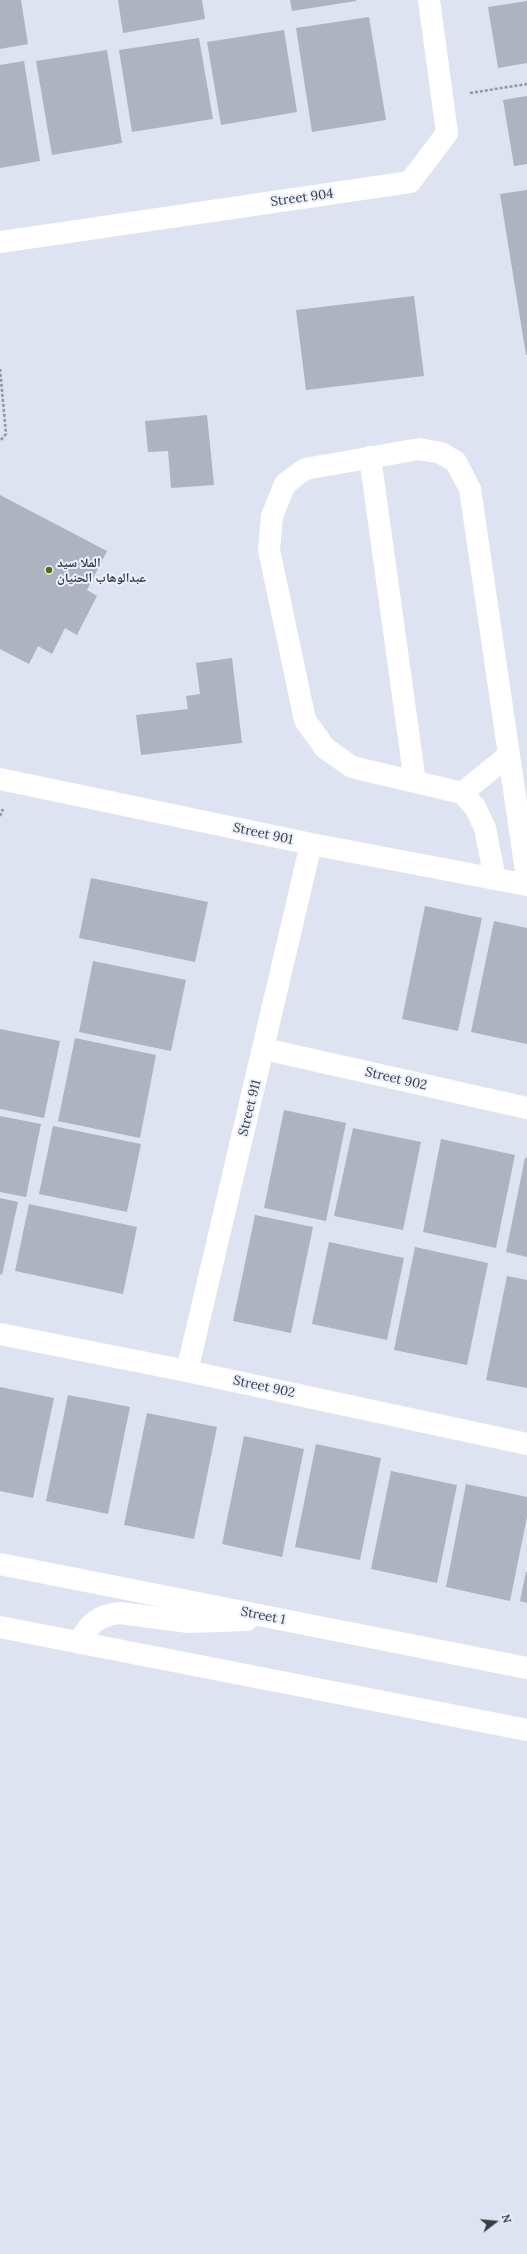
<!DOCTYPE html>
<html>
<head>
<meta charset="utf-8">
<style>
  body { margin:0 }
  #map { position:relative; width:527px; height:2254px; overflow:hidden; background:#dde3f0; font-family:Lora,serif }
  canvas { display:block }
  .north { position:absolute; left:475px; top:2202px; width:40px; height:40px; -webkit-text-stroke:3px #eaf1fe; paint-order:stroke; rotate:74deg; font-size:11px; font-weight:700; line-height:16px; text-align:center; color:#3a3c41 }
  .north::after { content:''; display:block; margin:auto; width:14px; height:18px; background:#3a3c41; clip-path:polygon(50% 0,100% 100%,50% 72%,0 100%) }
</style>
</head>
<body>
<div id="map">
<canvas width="527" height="2254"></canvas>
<div class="north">N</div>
</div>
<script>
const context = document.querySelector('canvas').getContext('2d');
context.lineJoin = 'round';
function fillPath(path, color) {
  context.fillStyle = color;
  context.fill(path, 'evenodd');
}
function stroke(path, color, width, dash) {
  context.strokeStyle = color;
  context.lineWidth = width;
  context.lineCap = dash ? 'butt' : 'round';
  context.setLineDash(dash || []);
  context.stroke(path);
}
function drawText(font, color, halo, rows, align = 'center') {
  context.font = font + ' Lora,"Noto Naskh Arabic",serif';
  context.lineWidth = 4;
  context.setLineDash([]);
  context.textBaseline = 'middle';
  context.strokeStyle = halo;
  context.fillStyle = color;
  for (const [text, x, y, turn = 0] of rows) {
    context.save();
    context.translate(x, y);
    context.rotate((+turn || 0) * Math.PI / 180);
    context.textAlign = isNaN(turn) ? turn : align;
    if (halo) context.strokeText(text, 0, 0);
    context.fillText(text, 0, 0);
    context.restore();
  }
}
fillPath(new Path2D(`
  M0,0H21L28,44L0,49Z
  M118,0H202L205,19L123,33Z
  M290,0H356V1L292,11Z
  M527,1V63L498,68L488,7Z
  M369,17L386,120L312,132L296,28Z
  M284,30L297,112L221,125L207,42Z
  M199,38L213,119L132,132L119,50Z
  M107,50L122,143L52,155L36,61Z
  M24,61L40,161L0,168V65Z
  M527,96V164L514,166L503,100Z
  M527,190V355H526L500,194Z
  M414,296L424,376L306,390L296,310Z
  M207,415L214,485L171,488L168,451L148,452L145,421Z
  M0,495L107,551L87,590L97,596L77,635L65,628L52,654L38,646L29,664L0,649Z
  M232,658L242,743L141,755L136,715L188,709L186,696L200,694L196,663Z
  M91,878L208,902L195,962L79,938Z
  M425,906L482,918L458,1031L402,1019Z
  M494,921L527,928V1044L471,1032Z
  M93,961L186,980L171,1051L79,1032Z
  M0,1029L60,1041L44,1118L0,1109Z
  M75,1038L156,1055L140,1138L58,1121Z
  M284,1110L346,1123L326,1221L264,1208Z
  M0,1116L41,1124L26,1197L0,1192Z
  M53,1126L141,1144L127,1212L39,1194Z
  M353,1128L421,1142L403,1230L334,1216Z
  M441,1139L515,1155L496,1248L423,1232Z
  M525,1158H527V1257L506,1252Z
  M0,1198L18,1202L2,1275L0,1274Z
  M29,1204L137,1227L123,1294L15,1271Z
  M255,1215L313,1227L291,1333L233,1321Z
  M329,1242L404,1258L387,1340L312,1324Z
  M415,1247L488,1263L467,1365L394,1350Z
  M507,1276L527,1280V1388L486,1380Z
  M0,1387L54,1398L33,1498L0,1491Z
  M68,1395L130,1407L108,1514L46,1501Z
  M147,1413L217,1427L194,1539L124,1525Z
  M244,1436L304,1449L282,1557L222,1544Z
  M316,1444L381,1458L360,1560L295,1547Z
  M391,1471L457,1485L437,1583L371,1569Z
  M466,1484L527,1497V1517L510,1601L446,1587Z
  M526,1572H527V1603L520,1601Z`), '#adb3bf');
stroke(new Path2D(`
  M470,93L527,84
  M0,369L6,434L0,441
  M0,816L3,809`), '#92969f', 2.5, [3, 2]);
stroke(new Path2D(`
  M0,242L410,182L447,133L429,0
  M370,457L415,782
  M0,779L311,844L527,885
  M462,793L509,755
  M495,879L485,828L475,807L462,793L352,767L325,748L305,720L269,550L272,516L285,484L305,469L419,449L441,453L456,462L470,489L527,878
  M264,1049L527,1108
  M0,1334L187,1371L527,1444
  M187,1371L311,844
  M0,1564L527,1668
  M0,1627L527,1730
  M79,1643C88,1624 99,1615 120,1613L189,1622L247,1620`), '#fff', 22);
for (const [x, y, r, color] of [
  [49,570,4,"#61690c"]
]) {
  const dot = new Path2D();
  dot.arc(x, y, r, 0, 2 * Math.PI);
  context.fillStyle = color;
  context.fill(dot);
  stroke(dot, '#eaf1fe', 1.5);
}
drawText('13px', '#3a3c41', '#eaf1fe', [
  ["Street 904",302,198,-8],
  ["Street 901",263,834,12],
  ["Street 902",396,1079,13],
  ["Street 911",250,1108,-76],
  ["Street 902",264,1387,12],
  ["Street 1",263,1616,11]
]);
drawText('bold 13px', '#3a3c41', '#eaf1fe', [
  ["الملا سيد",57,563],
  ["عبدالوهاب الحنيان",57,578]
], 'left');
</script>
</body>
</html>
